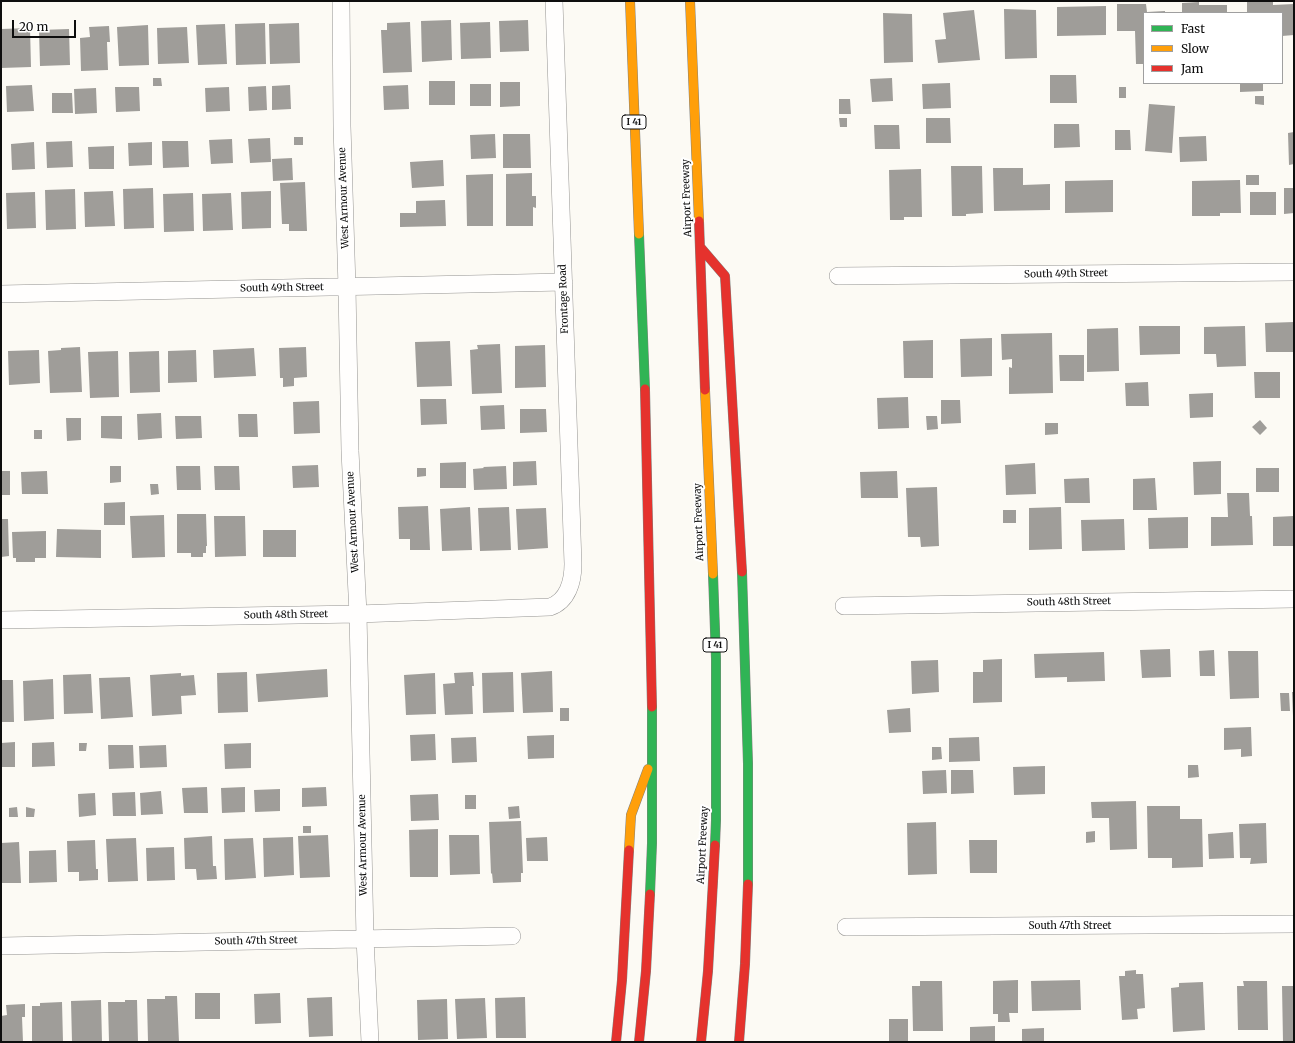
<!DOCTYPE html>
<html>
<head>
<meta charset="utf-8">
<style>
  body { margin:0 }
  #map { position:relative; width:1295px; height:1043px; overflow:hidden; background:#fcfaf4; font-family:Merriweather,serif }
  canvas { display:block }
  .frame { position:absolute; inset:0; border:2px solid #0e0e0e; pointer-events:none }
  .legend { position:absolute; left:1143px; top:12px; width:140px; height:72px; box-sizing:border-box; background:#fff; border:1px solid #9f9f9f; margin:0; padding:5px 7px; list-style:none; font-size:12px; color:#0e0e0e }
  .legend li { display:flex; align-items:center; gap:8px; height:20px }
  .legend b { width:20px; border:1px solid #9f9f9f }
  .scale { position:absolute; left:12px; top:20px; width:64px; height:18px; box-sizing:border-box; border:2px solid #0e0e0e; border-top:0; padding-left:5px; font-size:12px; line-height:14px; white-space:nowrap; color:#0e0e0e; -webkit-text-stroke:3px #fff; paint-order:stroke }
</style>
</head>
<body>
<div id="map">
<canvas width="1295" height="1043"></canvas>
<div class="frame"></div>
<ul class="legend">
<li><b style="height:5px;background:#30b455"></b>Fast</li>
<li><b style="height:5px;background:#ff9f0a"></b>Slow</li>
<li><b style="height:5px;background:#e5322d"></b>Jam</li>
</ul>
<div class="scale">20 m</div>
</div>
<script>
const context = document.querySelector('canvas').getContext('2d');
context.lineJoin = 'round';
function fillPath(path, color) {
  context.fillStyle = color;
  context.fill(path, 'evenodd');
}
function stroke(path, color, width, dash) {
  context.strokeStyle = color;
  context.lineWidth = width;
  context.lineCap = dash ? 'butt' : 'round';
  context.setLineDash(dash || []);
  context.stroke(path);
}
function drawText(font, color, halo, rows, align = 'center') {
  context.font = font + ' Merriweather,serif';
  context.lineWidth = 4;
  context.setLineDash([]);
  context.textBaseline = 'middle';
  context.strokeStyle = halo;
  context.fillStyle = color;
  for (const [text, x, y, turn = 0] of rows) {
    context.save();
    context.translate(x, y);
    context.rotate((+turn || 0) * Math.PI / 180);
    context.textAlign = isNaN(turn) ? turn : align;
    if (halo) context.strokeText(text, 0, 0);
    context.fillText(text, 0, 0);
    context.restore();
  }
}
fillPath(new Path2D(`
  M1247,1H1273V5L1294,4V35L1282,36V13H1247Z
  M1199,2V5H1227V13H1182V3Z
  M1117,4H1146L1147,12L1165,11V13H1144V64H1136L1135,31H1117Z
  M1106,6V35L1057,36V7Z
  M1004,9L1036,10L1037,58L1005,59Z
  M974,10L980,60L938,63L935,40L946,39L943,13Z
  M883,13L912,14L913,62L884,63Z
  M451,20L452,60L422,62L421,21Z
  M528,20L529,51L500,52L499,21Z
  M410,22L412,72L383,73L381,30H387V23Z
  M490,22L491,58L461,59L460,23Z
  M265,23L266,64L236,65L235,24Z
  M299,23L300,63L270,64L269,24Z
  M225,24L227,64L198,65L196,25Z
  M148,25L149,65L119,66L117,27Z
  M109,26L110,42H107L108,70L81,71L80,38L90,37L89,27Z
  M187,27L189,63L158,64L157,28Z
  M30,28L31,67L1,68V29Z
  M69,29L70,65L40,66L39,30Z
  M1050,75H1076L1077,103H1050Z
  M153,78H161L162,86H153Z
  M892,78L893,101L872,102L870,79Z
  M429,81H455V105H429Z
  M500,82H520V106L500,107Z
  M950,83L951,108L923,109L922,84Z
  M1240,83H1263V91L1240,92Z
  M470,84H491V106H470Z
  M32,85L34,111L7,112L6,86Z
  M290,85L291,109L272,110V86Z
  M408,85L409,109L384,110L383,86Z
  M266,86L267,110L249,111L248,87Z
  M115,87H139L140,111L116,112Z
  M229,87L230,111L206,112L205,88Z
  M1119,87H1126V98H1119Z
  M96,88L97,113L75,114L74,89Z
  M52,93H72L73,113H52Z
  M1255,96H1264V105L1255,104Z
  M839,99H850L851,114H839Z
  M1149,104L1175,106L1172,153L1145,151Z
  M839,118H847V127H840Z
  M926,118H950L951,143H926Z
  M1054,124H1079L1080,147L1054,148Z
  M874,125H899L900,149H875Z
  M1115,130H1130L1131,150H1115Z
  M1294,132V164L1289,165L1288,133Z
  M495,134L496,158L471,159L470,135Z
  M503,134H530L531,168H503Z
  M1206,136L1207,161L1180,162L1179,137Z
  M294,137H303V145H294Z
  M270,138L271,162L250,163L248,139Z
  M232,139L233,163L211,164L209,140Z
  M72,141L73,167L47,168L46,142Z
  M162,141H188L189,167L163,168Z
  M34,142L35,169L12,170L11,144Z
  M152,142V165L129,166L128,143Z
  M114,146V169H89L88,147Z
  M292,158L293,180L273,181L272,159Z
  M443,160L444,186L412,188L410,162Z
  M951,166H982L983,213L966,214V216H952Z
  M993,168H1023V185L1050,184V210L994,211Z
  M921,169L922,217H904V220H890L889,170Z
  M532,173V196H536V208L533,207V226H506V174Z
  M493,174V226H467L466,175Z
  M1246,175H1259V185H1246Z
  M1113,180V212L1065,213V181Z
  M1240,180L1241,213H1220V216H1192V181Z
  M305,182L307,231H289V224H282L280,183Z
  M153,188L154,228L124,229L123,189Z
  M1284,188H1294V213L1284,214Z
  M75,189L76,229L46,230L45,190Z
  M113,191L115,226L85,227L84,192Z
  M271,191V228L242,229L241,192Z
  M35,192L36,228L7,229L6,193Z
  M1250,192H1276V215H1250Z
  M193,193L194,231L164,232L163,194Z
  M231,193L233,230L203,231L202,194Z
  M445,200L446,226L400,227V213H416V201Z
  M1294,322V352H1266L1265,323Z
  M1139,326H1180V354L1140,355Z
  M1245,326L1246,366L1217,367L1216,354H1204V327Z
  M1118,328L1119,371L1087,372V329Z
  M1052,333L1053,393L1009,394V367L1012,368V359L1002,360L1001,334Z
  M992,338V376L961,377L960,339Z
  M933,340V378H904L903,341Z
  M450,341L452,386L417,387L415,342Z
  M500,344L502,393L472,394L470,350L478,349L477,345Z
  M545,345L546,387L515,388V346Z
  M80,347L82,392L50,393L48,351L61,350V348Z
  M306,347L307,377L294,378V386L283,387V378H280L279,348Z
  M254,348L256,376L214,378L213,350Z
  M39,350L40,383L9,385L8,351Z
  M196,350L197,382L168,383V351Z
  M118,351L119,397L90,398L88,352Z
  M159,351L160,392L130,393L129,352Z
  M1059,355H1084V381H1060Z
  M1254,372H1280V398H1255Z
  M1148,382L1149,406H1126L1125,383Z
  M1213,393V417L1190,418L1189,394Z
  M908,397L909,428L878,429L877,398Z
  M420,399H446L447,424L421,425Z
  M941,400H960L961,423L941,424Z
  M319,401L320,433L294,434L293,402Z
  M504,405L505,429L481,430L480,406Z
  M520,409H546L547,432L520,433Z
  M161,413L162,438L138,440L137,414Z
  M238,414H257L258,437H239Z
  M101,416H122V439L101,438Z
  M175,416H201L202,438L176,439Z
  M926,416H937L938,429L927,430Z
  M66,418H81V440L67,441Z
  M1260,420L1267,428L1260,435L1252,427Z
  M1045,423H1058V434L1045,435Z
  M34,430H42V439H34Z
  M536,461L537,485L513,486V462Z
  M1221,461V494L1194,495L1193,462Z
  M466,462V488H440V463Z
  M1035,463L1036,494L1006,495L1005,465Z
  M318,465L319,487L293,488L292,466Z
  M110,466H121V482L110,483Z
  M176,466H200L201,490H177Z
  M214,466H239L240,490H215Z
  M506,466L507,489L474,490L473,469L484,468L483,467Z
  M417,468H426V476L417,477Z
  M1256,468H1279V492H1256Z
  M1,471H10V495H1Z
  M47,471L48,494H22L21,472Z
  M897,471L898,498H861L860,472Z
  M1089,478L1090,503H1065L1064,479Z
  M1155,478L1157,510H1133V479Z
  M150,484H158L159,494L151,495Z
  M937,487L939,546L921,547L920,537H908L906,488Z
  M1227,493H1249L1250,516H1252L1253,545L1211,546V517H1228Z
  M125,502V525H104V503Z
  M428,506L430,550H410V539H399L398,507Z
  M470,507L472,550L442,551L440,509Z
  M509,507L511,550L480,551L478,508Z
  M1061,507L1062,549L1029,550V508Z
  M546,508L548,548L518,550L516,509Z
  M1003,510H1016V523H1003Z
  M177,514H206L207,546H206V553H203V557H191V553H177Z
  M164,515L165,557L132,558L130,516Z
  M214,516H245L246,556L215,557Z
  M1294,516V546H1273V517Z
  M1188,517V548L1149,549L1148,518Z
  M1,519H8L9,556L1,557Z
  M1124,519L1125,550L1082,551L1081,520Z
  M57,529L101,530V558L56,557Z
  M263,530H296V557H263Z
  M46,531V558H35V562H16V558H13L12,532Z
  M1170,649L1171,677L1142,678L1140,650Z
  M1214,650L1215,676H1200L1199,651Z
  M1228,651H1258L1259,698L1230,699Z
  M1104,652L1105,681L1067,682V677L1035,678L1034,654Z
  M1002,659V702L973,703V672H983V660Z
  M938,660L939,692L912,694L911,661Z
  M327,669L328,697L258,702L256,674Z
  M552,671L553,712L523,713L521,673Z
  M247,672L248,712L218,713L217,673Z
  M473,672L474,686H472L473,714L445,715L443,684L455,683L454,673Z
  M513,672L514,712L483,713L482,673Z
  M181,673V676L194,675L196,695L181,696L182,714L152,716L150,675Z
  M435,673L436,714L406,715L404,675Z
  M91,674L93,713L64,714L63,675Z
  M130,677L133,717L101,719L99,678Z
  M53,679L54,719L24,721L23,681Z
  M1,680H13L14,722H1Z
  M1292,692H1294V716H1293Z
  M1280,693H1289L1290,711H1281Z
  M560,708H569V721H560Z
  M910,708L911,732L889,733L887,710Z
  M1251,727L1252,756L1241,757V749L1224,750V728Z
  M435,734L436,760L411,761L410,735Z
  M554,735V758L528,759L527,736Z
  M476,737L477,762L452,763L451,738Z
  M979,737L980,761L949,762V738Z
  M15,742V767H1V743Z
  M54,742L55,766L32,767V743Z
  M79,743H87L86,751H79Z
  M251,743V768L225,769L224,744Z
  M108,745H133L134,768L109,769Z
  M166,745L167,767L140,768L139,746Z
  M932,747H941L942,759L932,760Z
  M1188,765H1198L1199,777L1188,778Z
  M1045,766V794L1014,795L1013,767Z
  M946,770L947,793L923,794L922,771Z
  M951,770H973L974,793L951,794Z
  M207,787L208,813H184L182,788Z
  M245,787V812L222,813L221,788Z
  M326,787L327,806L302,807V788Z
  M280,789V811L255,812L254,790Z
  M161,791L163,814L141,815L140,793Z
  M135,792L136,816H113L112,793Z
  M95,793L96,815L79,817L78,794Z
  M438,794L439,820L411,821L410,795Z
  M465,795H476V809H465Z
  M1136,801L1137,849L1110,850L1109,818H1092L1091,802Z
  M519,806L520,818L509,819L508,807Z
  M1147,806H1180V819H1202L1203,867L1172,868V858H1148Z
  M17,807L18,817H9V808Z
  M26,807L35,809L34,817H26Z
  M521,821L523,873H521V882L493,883L492,873L491,874L489,822Z
  M936,822L937,874L908,875L907,823Z
  M1266,823L1267,863L1250,864L1251,858H1240L1239,824Z
  M303,826H311V833H303Z
  M438,829V877H410L409,830Z
  M1095,831V842L1086,843V832Z
  M1233,832L1234,858L1209,859L1208,834Z
  M328,835L330,877L300,878L298,836Z
  M449,835H479L480,874L450,875Z
  M212,836L213,866H216L217,879L197,880L196,869H185L184,838Z
  M293,837L294,875L264,877L263,838Z
  M547,837L548,861H527L526,838Z
  M136,838L138,881L108,882L106,839Z
  M253,838L256,878L225,880L224,839Z
  M95,840L96,869H98V880L79,881V872H68L67,841Z
  M969,840H997V873H970Z
  M19,842L21,883H1V843Z
  M174,847L175,880L147,881L146,848Z
  M56,850L57,882L29,883V851Z
  M1136,970V974H1143L1145,1008L1137,1009L1138,1019L1122,1020L1119,976H1125V971Z
  M1018,980V1013H1009L1010,1022H998V1014H993V981Z
  M1080,980L1081,1010L1032,1011L1031,981Z
  M920,981H942L943,1031H913L912,986H920Z
  M1243,981H1267L1268,1030H1238L1237,986H1244Z
  M1203,982L1205,1030L1173,1032L1171,988L1179,987V983Z
  M1282,986H1294V1041L1283,1042Z
  M195,993H220V1019H195Z
  M280,993L281,1023L255,1024L254,994Z
  M165,996H177L179,1042H148L147,999H165Z
  M332,997L333,1036L309,1037L307,998Z
  M525,997L526,1038H496L495,998Z
  M485,998L487,1038L457,1039L455,999Z
  M447,999L448,1039L418,1040L417,1000Z
  M101,1000L102,1042H72L71,1001Z
  M125,1000H137L138,1042H109L108,1002H125Z
  M62,1002L63,1042H32V1006H40V1003Z
  M25,1004V1017H22L23,1042H1V1016L7,1015L6,1005Z
  M889,1019H908V1042H889Z
  M995,1026V1042H970V1027Z
  M1044,1028V1042H1022V1029Z`), '#9f9d99');
const street = new Path2D(`
  M341,1L342,126L347,287L350,451L358,614L365,938L370,1042
  M838,276L1294,272
  M1,294L564,282
  M844,606L1294,599
  M1,620L358,614L550,607C568,601 573,581 573,564L554,1
  M846,927L1294,924
  M1,946L512,936`);
const fast = new Path2D(`
  M639,234L645,389
  M742,572L748,764V884
  M713,574L716,659V820L715,845
  M650,894L652,843V707`);
const slow = new Path2D(`
  M630,1L639,234
  M690,1L699,221
  M705,390L713,574
  M629,850L631,815L648,769`);
const jam = new Path2D(`
  M699,221L705,390
  M701,248L725,276L742,572
  M645,389L652,707
  M616,1042L622,980L629,850
  M639,1042L646,971L650,894
  M701,1042L708,971L715,845
  M739,1042L745,964L748,884`);
stroke(street, '#959492', 18);
stroke(fast, '#82827f', 10);
stroke(slow, '#82827f', 10);
stroke(jam, '#82827f', 10);
stroke(street, '#fffefd', 17);
stroke(fast, '#30b455', 9);
stroke(slow, '#ff9f0a', 9);
stroke(jam, '#e5322d', 9);
for (const [x, y, w] of [
  [634,122,24],
  [715,645,24]
]) {
  const box = new Path2D();
  box.roundRect(x - w / 2, y - 7, w, 14, 3);
  context.fillStyle = '#fff';
  context.fill(box);
  stroke(box, '#0e0e0e', 1);
}
drawText('bold 9px', '#0e0e0e', null, [
  ["I 41",634,122],
  ["I 41",715,645]
]);
drawText('10px', '#0e0e0e', '#fff', [
  ["West Armour Avenue",344,198,-92],
  ["Airport Freeway",687,198,-92],
  ["South 49th Street",1066,274,-1],
  ["South 49th Street",282,288,-1],
  ["Frontage Road",564,299,-92],
  ["West Armour Avenue",353,522,-93],
  ["Airport Freeway",699,522,-92],
  ["South 48th Street",1069,602,-1],
  ["South 48th Street",286,615,-1],
  ["West Armour Avenue",363,845,-91],
  ["Airport Freeway",703,845,-87],
  ["South 47th Street",1070,926],
  ["South 47th Street",256,941,-1]
]);
</script>
</body>
</html>
